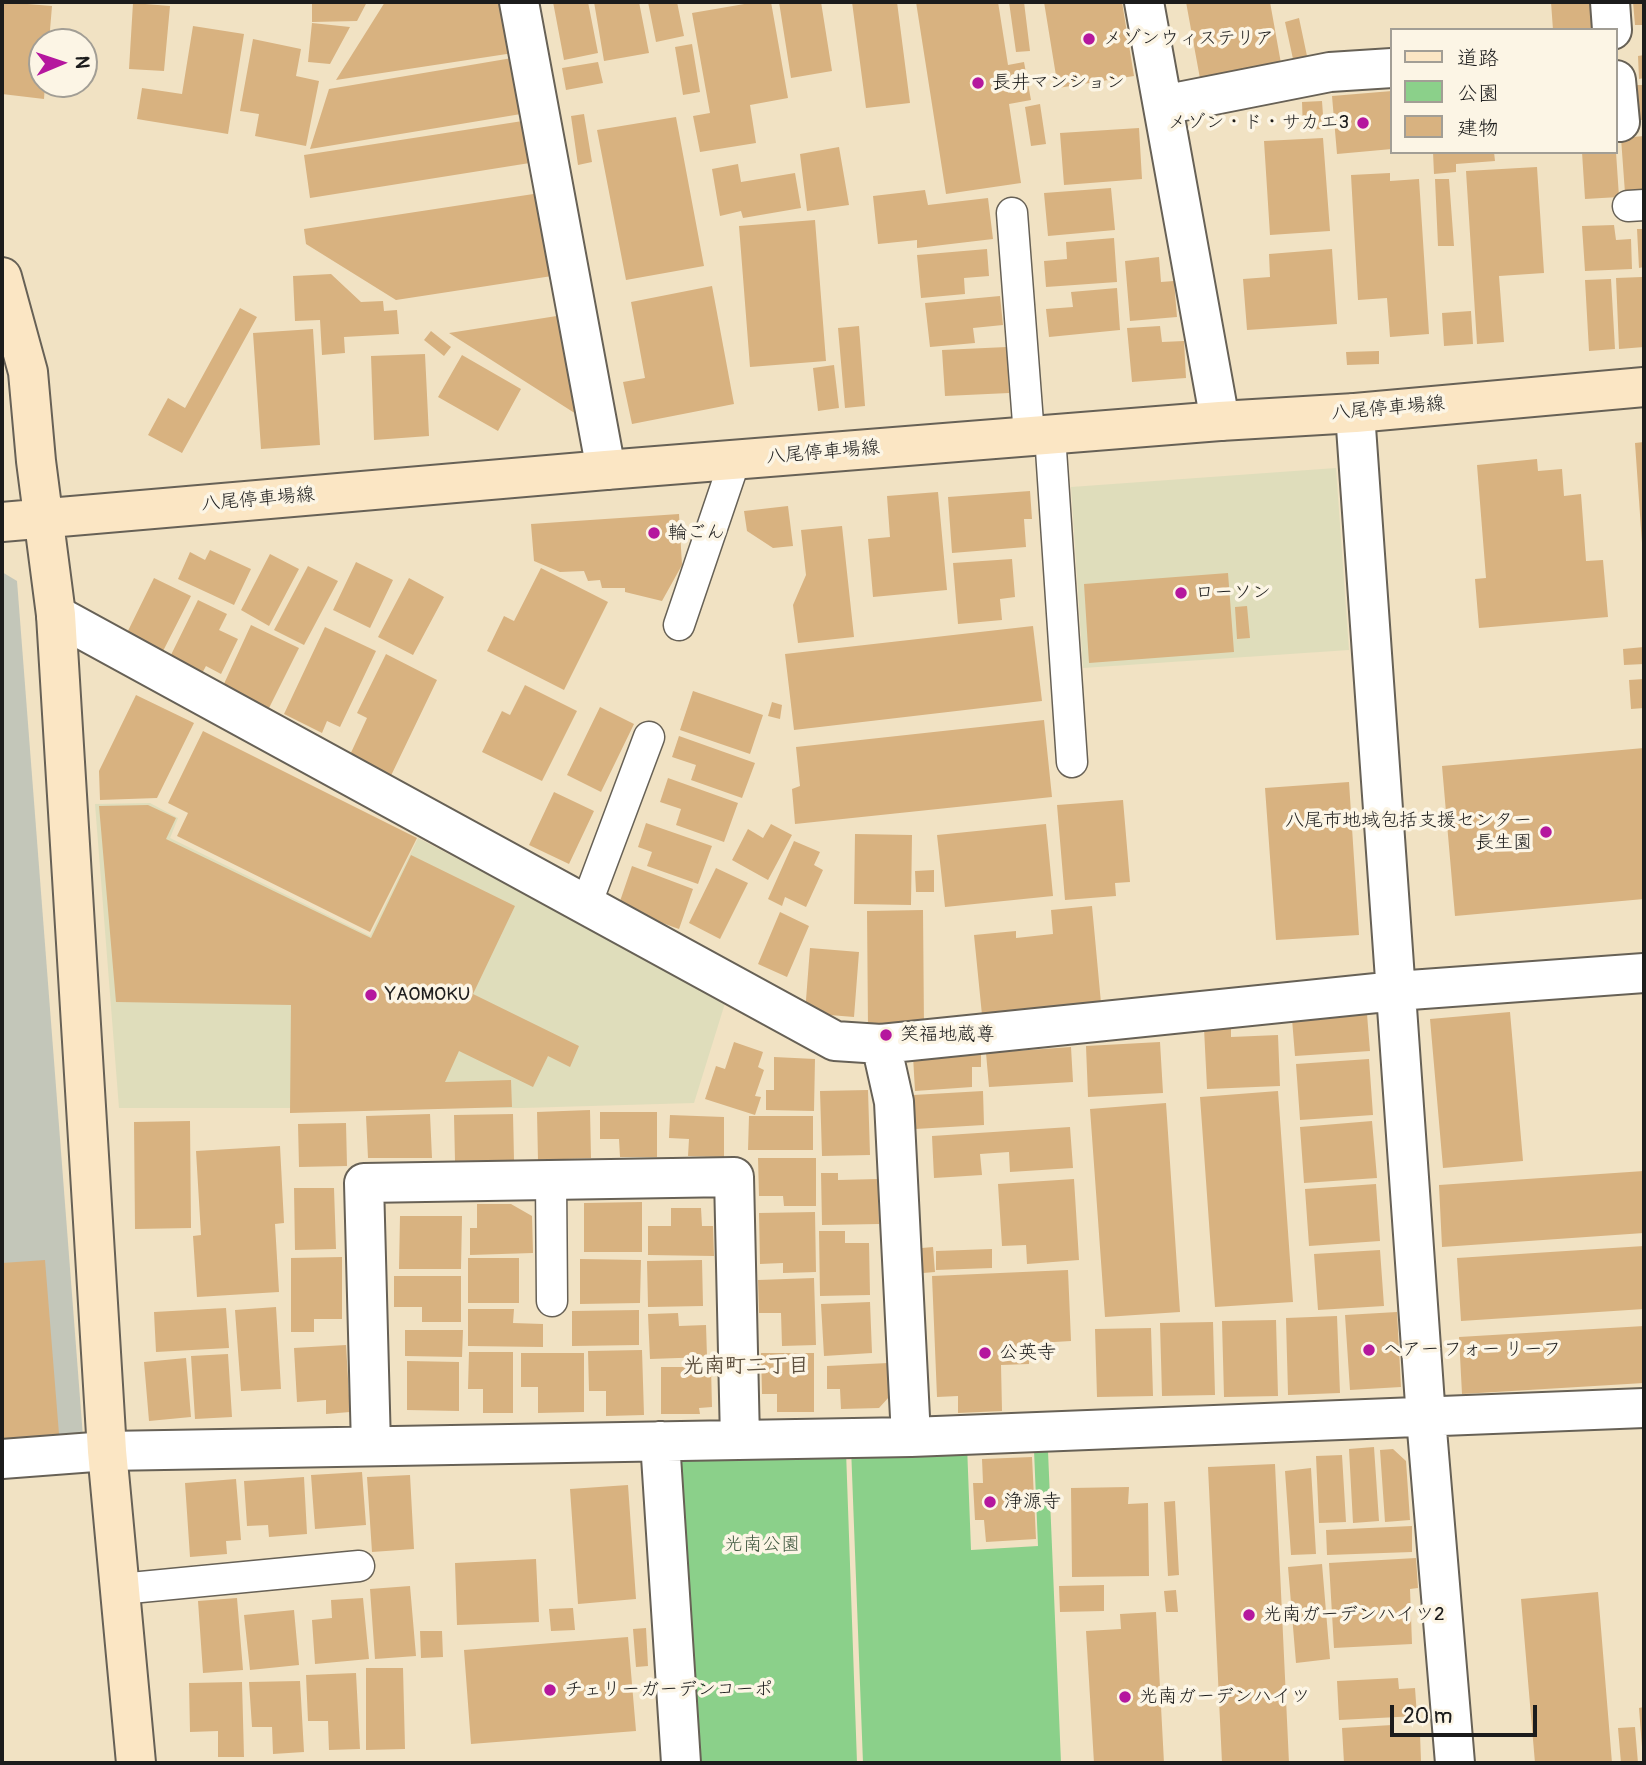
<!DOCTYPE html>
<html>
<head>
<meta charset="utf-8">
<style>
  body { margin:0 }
  #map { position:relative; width:1646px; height:1765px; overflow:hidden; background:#f1e2c3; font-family:Pangolin,"Klee One",sans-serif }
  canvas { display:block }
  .frame { position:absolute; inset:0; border:4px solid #1c1c1c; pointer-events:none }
  .legend { position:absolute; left:1390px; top:28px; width:228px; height:126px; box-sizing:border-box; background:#fcf5e5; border:2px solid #a29e95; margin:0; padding:9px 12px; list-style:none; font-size:21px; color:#1c1c1c }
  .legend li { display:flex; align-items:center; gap:14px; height:35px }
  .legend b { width:35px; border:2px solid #a29e95 }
  .north { position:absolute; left:28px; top:28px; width:70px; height:70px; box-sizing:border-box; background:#fcf5e5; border:2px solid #a29e95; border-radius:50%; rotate:88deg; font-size:19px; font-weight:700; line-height:28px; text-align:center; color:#1c1c1c }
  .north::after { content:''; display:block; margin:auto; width:24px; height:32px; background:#b5179e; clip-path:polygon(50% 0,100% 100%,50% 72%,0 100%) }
  .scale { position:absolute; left:1390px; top:1705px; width:147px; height:32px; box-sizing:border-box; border:4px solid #1c1c1c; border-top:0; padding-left:9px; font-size:21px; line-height:24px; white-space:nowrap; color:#1c1c1c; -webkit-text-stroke:5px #fcf5e5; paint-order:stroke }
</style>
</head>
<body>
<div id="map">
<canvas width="1646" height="1765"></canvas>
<div class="frame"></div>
<ul class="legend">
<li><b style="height:9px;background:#fbe6c4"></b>道路</li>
<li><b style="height:19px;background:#8bd08a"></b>公園</li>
<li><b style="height:19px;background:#d8b280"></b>建物</li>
</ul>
<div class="north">N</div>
<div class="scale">20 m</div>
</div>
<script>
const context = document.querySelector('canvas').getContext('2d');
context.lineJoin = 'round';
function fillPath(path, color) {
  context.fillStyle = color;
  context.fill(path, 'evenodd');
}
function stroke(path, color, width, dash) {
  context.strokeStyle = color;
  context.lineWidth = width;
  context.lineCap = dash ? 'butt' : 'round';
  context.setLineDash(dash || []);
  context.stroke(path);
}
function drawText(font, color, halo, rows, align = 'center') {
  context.font = font + ' Pangolin,"Klee One",sans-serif';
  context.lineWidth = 7;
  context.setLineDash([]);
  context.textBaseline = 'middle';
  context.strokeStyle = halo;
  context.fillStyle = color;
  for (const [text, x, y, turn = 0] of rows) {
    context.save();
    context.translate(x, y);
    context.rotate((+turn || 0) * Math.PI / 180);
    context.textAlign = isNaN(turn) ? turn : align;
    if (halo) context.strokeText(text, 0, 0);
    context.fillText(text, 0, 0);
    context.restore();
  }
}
fillPath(new Path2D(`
  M1336,468L1349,650L1083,668L1071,487Z
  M150,803L178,818L170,838L370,936L418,838L726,1000L694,1103L522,1108H119L95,804Z`), '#dfddbb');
fillPath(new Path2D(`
  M2,572L17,581L83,1437L2,1444Z`), '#c3c6b9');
fillPath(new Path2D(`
  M967,1445L971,1550L1038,1546L1034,1450L1048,1451L1061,1763H863L851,1447Z
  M846,1451L857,1763H694L669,1479L681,1460Z`), '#8bd08a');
fillPath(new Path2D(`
  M3,2L52,6L49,42H42V84H45L44,99L2,94Z
  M312,2H367L357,21L312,22Z
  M385,2H512L520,52L336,80Z
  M553,2H588L598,53L564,60Z
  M594,2H639L649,53L604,61Z
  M648,2H677L684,36L656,42Z
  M756,2H771L788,98L750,105L756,143L700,152L693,116L710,113L692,13Z
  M779,2H821L832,71L791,78Z
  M852,2H897L910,103L866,108Z
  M916,2H998L1008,65L1024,62L1031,100L1009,104L1021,183L946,194Z
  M1009,2H1024L1030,51L1016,52Z
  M1044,2H1122L1134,76L1058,88Z
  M1186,2H1270L1282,69L1201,84Z
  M1551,2H1594V29L1553,30Z
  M1633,2H1644V25H1635Z
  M133,3L170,6L164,71L129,69Z
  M1299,18L1307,56L1293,59L1285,22Z
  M312,23L350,27L330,64L308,62Z
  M193,26L244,34L228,134L137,119L142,88L182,94Z
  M253,39L301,49L296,76L319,81L306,146L255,136L259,114L240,111Z
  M692,44L700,92L683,95L675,47Z
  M1644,55V78L1639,79L1638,56Z
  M518,57L527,113L310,149L329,89Z
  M598,62L603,83L566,90L562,68Z
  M1636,85H1644V120H1637Z
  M1392,91V149L1337,154L1332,96Z
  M1322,101L1324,129L1303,130L1302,102Z
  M1040,104L1046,144L1031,146L1025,107Z
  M584,114L592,162L578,165L571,116Z
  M676,117L704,266L626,280L597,130Z
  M529,120L536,162L310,198L304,155Z
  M1139,128L1142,179L1064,185L1060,133Z
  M1644,136V191L1625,193L1621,138Z
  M1323,138L1330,231L1270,235L1264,141Z
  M839,147L849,205L807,211L800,154Z
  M1433,152H1494L1495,161L1456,164V172L1434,174Z
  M1582,152H1616L1619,197L1585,199Z
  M738,164L741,182L795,173L801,208L743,218L741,211L720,216L712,169Z
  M1537,167L1544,273L1499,276L1504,342L1477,344L1466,171Z
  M1390,173V181L1419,179L1429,334L1390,337L1387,298L1358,300L1351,175Z
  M1435,179H1449L1454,246H1438Z
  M1111,188L1115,230L1048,236L1044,193Z
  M925,190L928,205L988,198L993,239L917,248V240L878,244L873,196Z
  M540,193L552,276L396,300L306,244L304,229Z
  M815,220L826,361L750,367L739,226Z
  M1614,225L1616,240L1631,239L1632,269L1585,271L1582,226Z
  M1637,229H1644V267L1639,268Z
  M1114,238L1117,282L1046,287L1044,261L1067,259L1066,242Z
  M987,249L989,276L964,278L965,294L921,298L917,255Z
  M1332,249L1337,324L1247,330L1243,279L1270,277L1269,254Z
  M1159,257L1161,282L1174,281L1177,317L1130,321L1125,261Z
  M331,274L361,302L383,301L384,311L397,310L399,334L344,337L345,353L322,355L320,320L295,321L293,276Z
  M1642,277L1644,347L1619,349L1616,278Z
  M1611,279L1615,349L1589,351L1585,280Z
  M712,286L734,404L632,424L623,382L645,378L631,302Z
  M1117,288L1120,330L1049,337L1046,309L1073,307L1071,292Z
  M1000,296L1003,325L973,328L975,343L930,347L925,303Z
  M240,308L257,317L182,453L148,435L168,398L185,408Z
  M1471,311L1473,344L1444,346L1442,313Z
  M563,315L584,419L449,333Z
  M859,326L865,406L845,408L838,328Z
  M1160,326L1162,342L1184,341L1186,378L1132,382L1127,328Z
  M313,329L320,445L261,449L253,333Z
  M431,331L451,347L444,356L424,340Z
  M1007,347L1009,393L945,396L942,350Z
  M1379,351V364L1347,365L1346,352Z
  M425,354L429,436L374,440L371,356Z
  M462,355L521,389L498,431L438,397Z
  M834,365L839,408L818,411L813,368Z
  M1644,442V543H1642L1635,443Z
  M1537,459L1538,471L1562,469L1564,496L1581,494L1586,561L1603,560L1608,617L1479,628L1475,579L1486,578L1477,465Z
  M1030,491L1032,519H1024L1026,547L952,553L948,497Z
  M938,492L947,590L873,597L868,539L890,537L887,496Z
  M788,506L793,546L773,548L747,531L744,511Z
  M679,514L682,565L662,601L625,592V588H602L600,580L588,581L584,571L560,572L534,561L531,524Z
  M842,526L854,637L798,643L793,605L806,575L801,530Z
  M210,550L251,569L234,605L178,579L190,552L205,560Z
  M270,554L299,569L269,626L241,610Z
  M1012,559L1015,597L1000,599L1002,620L958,624L953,563Z
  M356,562L393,580L370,628L333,610Z
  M308,566L338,581L304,645L274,630Z
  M541,568L608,602L564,690L487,651L504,616L514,621Z
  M1228,573L1234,652L1089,663L1084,584Z
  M154,578L191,596L160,657L124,639Z
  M409,578L444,597L413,655L378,637Z
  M198,600L227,614L219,630L238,639L221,674L206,666L200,677L168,661Z
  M1247,606L1250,638L1237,639L1235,607Z
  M251,625L299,648L269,708L223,686Z
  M1033,626L1042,701L794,730L785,654Z
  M325,627L376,651L340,727L327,721L322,733L284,714Z
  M1644,647V664L1624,665L1623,649Z
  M386,654L437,680L386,786L349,757L367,718L357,713Z
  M1644,679V708L1631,709L1629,680Z
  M525,685L577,711L542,781L482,752L502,711L510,715Z
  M693,691L763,715L750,754L680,730Z
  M136,695L194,723L157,798L100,800L99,771Z
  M772,702L782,705L780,719L768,716Z
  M600,707L634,724L601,792L567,775Z
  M1044,720L1052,797L795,824L792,789L800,786L796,747Z
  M203,731L417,838L370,932L177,836L188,813L168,803Z
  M679,736L755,763L742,798L691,780L696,765L672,757Z
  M1644,748V899L1455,916L1442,766Z
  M668,778L738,803L724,842L676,825L681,809L660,802Z
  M1349,782L1359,935L1276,940L1265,788Z
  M554,792L594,811L569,864L529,845Z
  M1123,800L1130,882L1115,883L1116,896L1065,900L1057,805Z
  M148,805L176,818L166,839L371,938L411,855L515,906L473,994L579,1046L570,1067L548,1056L533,1087L459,1051L445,1082L511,1080L512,1107L290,1113L291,1005L116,1002L99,806Z
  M646,823L712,846L698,884L647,866L652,852L638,847Z
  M771,824L792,835L768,880L732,860L748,829L763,838Z
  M1046,824L1053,896L945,907L937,835Z
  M855,834L912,835L911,905L854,904Z
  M794,841L820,852L814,865L823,870L806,907L785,897L782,906L768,899Z
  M632,866L693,889L679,929L618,907Z
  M716,868L748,883L720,939L689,923Z
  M934,870V892H916L915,871Z
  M1092,906L1101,1003L982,1015L974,935L1016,931V938L1053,934L1051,910Z
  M923,910L924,1028H868L867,911Z
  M780,912L809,926L787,977L758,964Z
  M810,948L859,952L854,1017L805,1013Z
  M1510,1012L1523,1161L1443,1168L1430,1019Z
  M1367,1014L1370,1051L1295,1056L1292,1019Z
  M1231,1027V1037L1278,1035L1280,1086L1207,1089L1204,1028Z
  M734,1042L763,1052L758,1067L764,1070L755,1096L761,1097L755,1115L705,1099L716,1066L725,1069Z
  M1160,1042L1163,1093L1088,1097L1086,1046Z
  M1071,1047L1073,1082L989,1087L986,1053Z
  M981,1052V1067H972V1087L915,1091L913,1056Z
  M774,1057L815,1059L814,1111L766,1110V1090H774Z
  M1369,1059L1373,1115L1300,1120L1296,1064Z
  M868,1090L870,1155L822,1156L820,1091Z
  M983,1091L984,1125L915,1129L913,1095Z
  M1278,1091L1293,1302L1215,1307L1200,1097Z
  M1166,1103L1180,1312L1105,1317L1090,1109Z
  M590,1110L591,1158L538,1160L537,1112Z
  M600,1112H657V1157H620L619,1139H600Z
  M430,1114L432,1158H368L366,1116Z
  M513,1114L514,1160L455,1161L454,1115Z
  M670,1115L724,1117V1157L688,1156L689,1139L669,1138Z
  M749,1116H813V1150H748Z
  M190,1121L191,1228L135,1229L134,1122Z
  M1372,1121L1377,1178L1304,1183L1300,1127Z
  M346,1123L347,1166L299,1167L298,1124Z
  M1070,1127L1073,1168L1010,1172L1009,1152L980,1154L982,1175L934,1178L932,1136Z
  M280,1146L284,1223L275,1224L279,1292L197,1297L193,1236L201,1235L196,1151Z
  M758,1158H816V1206H784L783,1196H759Z
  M1644,1171V1233L1442,1247L1439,1185Z
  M821,1173H838V1180L878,1179L879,1224L822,1225Z
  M1074,1179L1079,1260L1027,1264L1026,1245L1002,1246L998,1184Z
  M1376,1184L1380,1241L1309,1246L1305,1189Z
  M294,1188H334L336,1249L295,1250Z
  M642,1202V1252H584V1203Z
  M477,1204H511L532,1216L533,1253L470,1255V1228H477Z
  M671,1208H701L702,1226H713L714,1256L648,1255V1226H671Z
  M815,1212L816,1272L783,1273V1263L760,1264L759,1213Z
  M400,1216H462L461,1269H399Z
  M819,1231H845V1243H869L870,1295L820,1296Z
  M1644,1246V1309L1461,1321L1457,1258Z
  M933,1247L935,1272L923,1273L922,1248Z
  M992,1249V1268L936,1270V1251Z
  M1380,1250L1384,1306L1318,1310L1314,1254Z
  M342,1257V1319H314V1332H291V1258Z
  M468,1258H519V1303H468Z
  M580,1259L641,1260L640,1303L580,1304Z
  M45,1260L59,1434L2,1439V1263Z
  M702,1260L703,1306L648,1307L647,1261Z
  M1068,1270L1071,1341L1038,1343L1039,1354L1029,1355V1364L1001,1365L1002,1411L958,1413V1396L937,1397L932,1276Z
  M394,1276H461V1322H422V1307H394Z
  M814,1278L816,1345L782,1346L781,1313H759L758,1280Z
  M870,1302L872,1353L824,1356L821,1304Z
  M276,1307L281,1389L241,1391L235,1310Z
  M226,1308L229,1348L156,1352L154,1312Z
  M468,1309H514L513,1323L543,1324V1347L468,1346Z
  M639,1310V1345L572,1346V1311Z
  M1397,1312L1401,1387L1350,1390L1345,1315Z
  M678,1313L679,1326L706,1325L707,1357L650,1359L648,1314Z
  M1337,1316L1340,1393L1288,1395L1286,1318Z
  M1276,1320L1278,1396L1224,1397L1222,1321Z
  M1213,1322L1215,1395L1162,1396L1160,1323Z
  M1644,1326V1383L1462,1394L1459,1337Z
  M1151,1328L1153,1396L1097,1397L1095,1329Z
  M405,1330H463L462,1357L405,1356Z
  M346,1345L350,1412L326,1414V1400L297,1402L294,1348Z
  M642,1350L644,1415L606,1416V1391H589L588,1351Z
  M469,1352H513V1413H483V1389H468Z
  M521,1353H584V1412L538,1413V1387H521Z
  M761,1353H814V1412H777V1394H762Z
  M228,1354L232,1417L195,1419L191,1356Z
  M186,1358L191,1417L149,1421L144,1362Z
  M407,1361L459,1362V1411L407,1410Z
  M888,1363L889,1397L879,1408L841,1409L840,1389H827V1366Z
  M661,1367H711L712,1407L699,1408L700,1414H661Z
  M1374,1447L1379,1521L1353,1523L1349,1449Z
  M1393,1449L1406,1461L1410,1520L1385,1522L1380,1450Z
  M1342,1455L1346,1522L1319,1523L1316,1456Z
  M1032,1457L1036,1539L986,1542L984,1520H975L973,1483H983L982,1459Z
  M1275,1464L1289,1763H1222L1208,1467Z
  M1311,1468L1316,1554L1291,1555L1285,1471Z
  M362,1472L366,1525L315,1529L311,1475Z
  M410,1475L414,1549L372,1552L367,1477Z
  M304,1477L307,1534L269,1537L268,1525L247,1526L244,1481Z
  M236,1479L241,1540L226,1541L227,1554L190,1557L185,1483Z
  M628,1485L636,1599L578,1604L570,1489Z
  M1129,1487L1128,1504L1148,1503L1149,1576L1072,1577L1071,1488Z
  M1175,1501L1179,1575L1168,1576L1164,1502Z
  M1412,1526V1552L1327,1555L1326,1530Z
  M1416,1558L1418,1588L1410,1589L1412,1644L1334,1648L1329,1563Z
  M536,1559L539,1622L457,1625L455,1563Z
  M1322,1564L1330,1659L1296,1663L1288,1567Z
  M1104,1585V1611L1060,1612L1059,1586Z
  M410,1586L416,1656L375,1659L370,1589Z
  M1176,1590L1178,1612H1166L1164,1591Z
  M1598,1592L1612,1763H1535L1521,1599Z
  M237,1598L243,1670L203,1673L198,1601Z
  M363,1598L369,1659L315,1664L312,1620L332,1618L331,1600Z
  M573,1608L575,1630L551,1631L549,1609Z
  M294,1610L299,1665L250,1670L244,1615Z
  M1156,1612L1164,1763H1094L1086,1631L1121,1629L1120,1614Z
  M646,1628L648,1666L636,1667L633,1629Z
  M420,1631H442L443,1657L421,1658Z
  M628,1637L636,1731L471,1744L464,1650Z
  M366,1668H403L405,1749L366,1750Z
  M356,1673L360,1749L329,1750L328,1721H308L306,1675Z
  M1398,1678L1399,1689L1415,1688L1417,1716L1339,1720L1337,1681Z
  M300,1681L304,1752L273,1754L272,1727H252L249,1682Z
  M242,1682L244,1757H218V1731L190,1732L189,1683Z
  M1644,1707V1746L1642,1747L1639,1708Z
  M1392,1725L1393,1735L1420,1734L1421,1761L1344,1763L1342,1728Z
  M1635,1727L1638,1763H1621L1618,1728Z`), '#d8b280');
const lane = new Path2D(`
  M1628,206L1644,205
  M1012,213L1029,436
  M1050,435L1072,762
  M679,625L735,460
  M586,905L649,737
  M551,1180L552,1301
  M120,1589L359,1566`);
const street = new Path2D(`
  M519,2L606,470
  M1144,2L1220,421
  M1610,2L1612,30
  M1616,80L1620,122
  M1163,105L1330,72L1392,68
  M1355,413L1426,1418L1455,1763
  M56,615L835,1041L881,1044L1396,991L1644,973
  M881,1044L894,1102L911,1437
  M660,1441L681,1763
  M371,1446L364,1183L734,1177L740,1440
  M2,1459L107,1451L911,1437L1644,1408`);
const secondary = new Path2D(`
  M2,277L28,372L36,461L56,615L107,1451L136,1763
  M2,522L606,470L1220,421L1355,413L1644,387`);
stroke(lane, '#676156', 33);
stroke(street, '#676156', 42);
stroke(secondary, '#676156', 42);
stroke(lane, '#fff', 30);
stroke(street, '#fff', 38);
stroke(secondary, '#fbe6c4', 38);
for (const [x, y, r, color] of [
  [1089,39,7,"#b5179e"],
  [978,83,7,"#b5179e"],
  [1363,123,7,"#b5179e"],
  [654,533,7,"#b5179e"],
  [1181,593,7,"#b5179e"],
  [1546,832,7,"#b5179e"],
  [371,995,7,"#b5179e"],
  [886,1035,7,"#b5179e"],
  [1369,1350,7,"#b5179e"],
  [985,1353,7,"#b5179e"],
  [990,1502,7,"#b5179e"],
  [1249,1615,7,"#b5179e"],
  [550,1690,7,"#b5179e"],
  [1125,1697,7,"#b5179e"]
]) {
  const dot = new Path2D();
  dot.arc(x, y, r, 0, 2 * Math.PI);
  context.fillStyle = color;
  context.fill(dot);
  stroke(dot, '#fcf5e5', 2.5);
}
drawText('19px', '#1c1c1c', '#fcf5e5', [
  ["メゾンウィステリア",1103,39],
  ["長井マンション",992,83],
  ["メゾン・ド・サカエ3",1349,123,"right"],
  ["輪ごん",668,533],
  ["ローソン",1195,593],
  ["八尾市地域包括支援センター",1532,821,"right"],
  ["長生園",1532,843,"right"],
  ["YAOMOKU",385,995],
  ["笑福地蔵尊",900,1035],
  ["ヘアー フォー リーフ",1383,1350],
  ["公英寺",999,1353],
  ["浄源寺",1004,1502],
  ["光南ガーデンハイツ2",1263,1615],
  ["チェリーガーデンコーポ",564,1690],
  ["光南ガーデンハイツ",1139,1697]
], 'left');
drawText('19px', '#1c1c1c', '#fcf5e5', [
  ["八尾停車場線",1388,409,-5],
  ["八尾停車場線",823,453,-5],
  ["八尾停車場線",258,500,-5]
]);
drawText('19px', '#435b42', '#fcf5e5', [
  ["光南公園",762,1545]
]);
drawText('bold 21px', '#5e503f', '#fcf5e5', [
  ["光南町二丁目",746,1367]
]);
</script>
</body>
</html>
